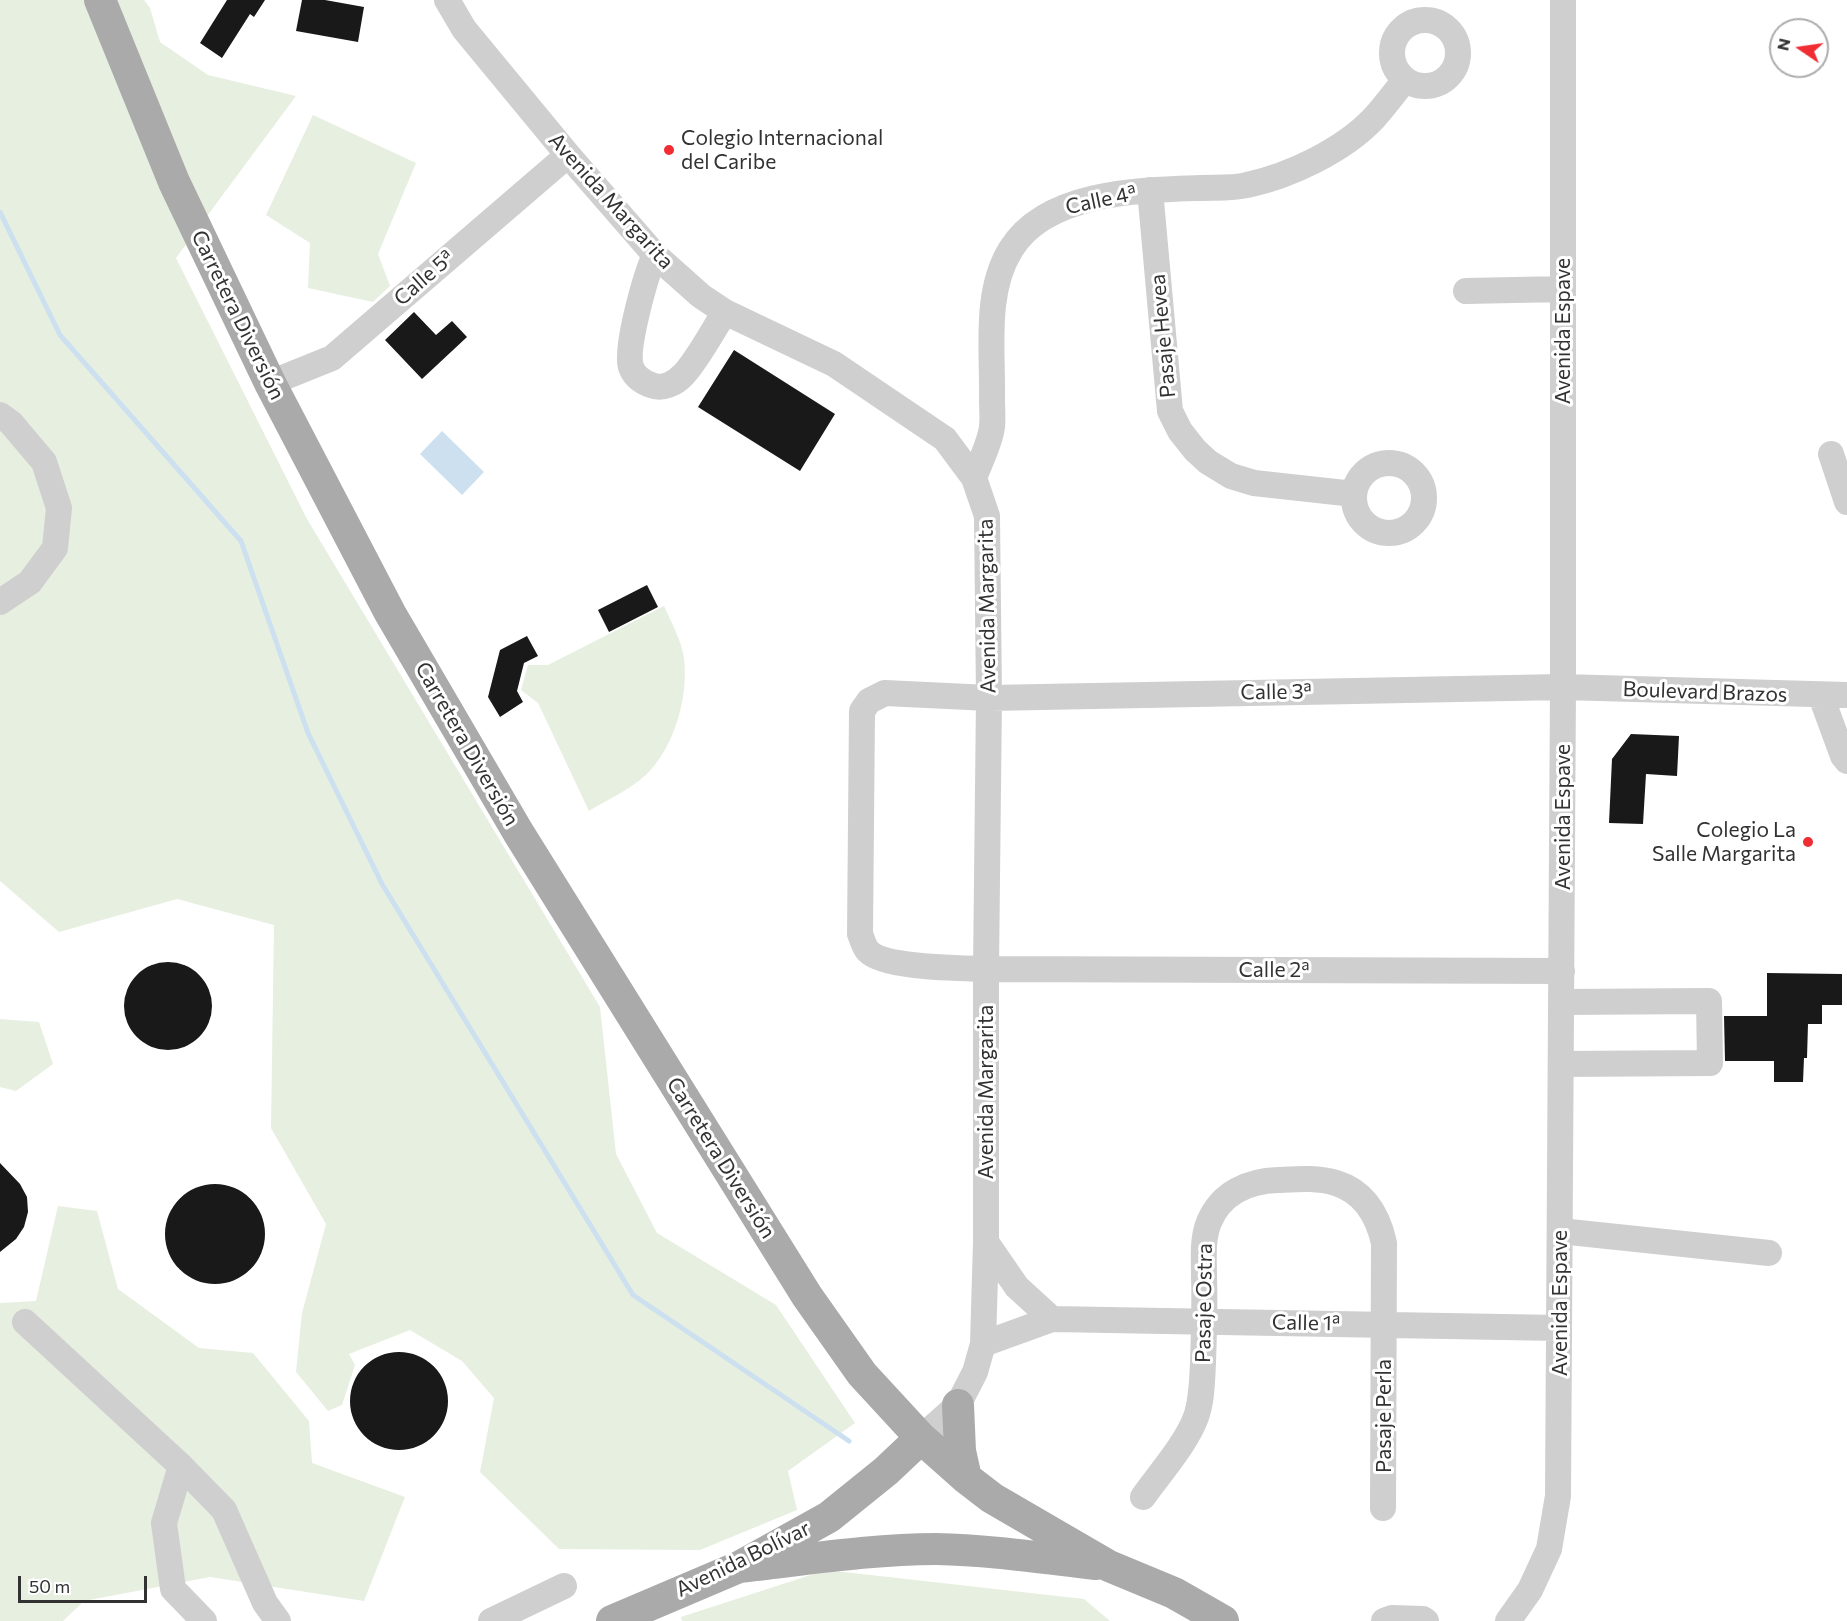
<!DOCTYPE html>
<html>
<head>
<meta charset="utf-8">
<style>
  body { margin:0 }
  #map { position:relative; width:1847px; height:1621px; overflow:hidden; background:#fff; font-family:Commissioner,sans-serif }
  canvas { display:block }
  .north { position:absolute; left:1769px; top:18px; width:60px; height:60px; box-sizing:border-box; background:#fff; border:2px solid #adadad; border-radius:50%; rotate:283deg; font-size:16px; font-weight:700; line-height:24px; text-align:center; color:#323232 }
  .north::after { content:''; display:block; margin:auto; width:21px; height:27px; background:#f02d32; clip-path:polygon(50% 0,100% 100%,50% 72%,0 100%) }
  .scale { position:absolute; left:18px; top:1576px; width:129px; height:27px; box-sizing:border-box; border:3px solid #323232; border-top:0; padding-left:8px; font-size:18px; line-height:21px; white-space:nowrap; color:#323232; -webkit-text-stroke:4px #fff; paint-order:stroke }
</style>
</head>
<body>
<div id="map">
<canvas width="1847" height="1621"></canvas>
<div class="north">N</div>
<div class="scale">50 m</div>
</div>
<script>
const context = document.querySelector('canvas').getContext('2d');
context.lineJoin = 'round';
function fillPath(path, color) {
  context.fillStyle = color;
  context.fill(path, 'evenodd');
}
function stroke(path, color, width, dash) {
  context.strokeStyle = color;
  context.lineWidth = width;
  context.lineCap = dash ? 'butt' : 'round';
  context.setLineDash(dash || []);
  context.stroke(path);
}
function drawText(font, color, halo, rows, align = 'center') {
  context.font = font + ' Commissioner,sans-serif';
  context.lineWidth = 6;
  context.setLineDash([]);
  context.textBaseline = 'middle';
  context.strokeStyle = halo;
  context.fillStyle = color;
  for (const [text, x, y, turn = 0] of rows) {
    context.save();
    context.translate(x, y);
    context.rotate((+turn || 0) * Math.PI / 180);
    context.textAlign = isNaN(turn) ? turn : align;
    if (halo) context.strokeText(text, 0, 0);
    context.fillText(text, 0, 0);
    context.restore();
  }
}
fillPath(new Path2D(`
  M0,0H144L150,8L160,42L208,75L296,96L176,258L307,519L600,1007L616,1154L657,1233L776,1305L855,1423L788,1471L797,1510L700,1550L559,1549L480,1472L494,1398L462,1361L410,1330L349,1354L355,1365L342,1405L328,1411L296,1372L302,1313L326,1224L271,1128L274,925L177,899L59,932L0,881Z
  M313,115L416,163L378,254L390,286L373,302L308,288L310,243L266,215Z
  M664,606C671,622 681,639 684,658C689,698 673,754 640,780C625,792 605,801 589,811L538,703L521,690L528,665H548Z
  M0,1019L39,1022L53,1064L16,1091L0,1087Z
  M58,1206L97,1211L118,1289L199,1348L253,1353L309,1421L312,1463L405,1497L364,1601L210,1577L84,1601L63,1621H0V1303L36,1301Z
  M826,1570L1084,1599L1110,1621H682L681,1617Z`), '#e7efe0');
fillPath(new Path2D(`
  M442,431L484,472L462,495L420,454Z`), '#cce0ef');
stroke(new Path2D(`
  M0,212L60,335L241,541L308,733L382,884L633,1295L849,1441`), '#cce0ef', 5);
fillPath(new Path2D(`
  M227,0H265L254,17L250,14L222,58L200,43Z
  M302,0H325L364,7L358,42L296,31Z
  M414,312L436,335L452,321L467,337L422,379L385,340Z
  M734,350L835,414L800,471L698,407Z
  M647,585L658,607L609,632L598,610Z
  M527,636L538,656L524,663L517,691L523,702L500,717L488,697L500,650Z
  M1631,734L1679,736L1677,776L1646,774L1643,824L1609,823L1612,759Z
  M124 1006a44 44 0 1 1 88 0a44 44 0 1 1-88 0Z
  M1767,973L1842,974V1005H1822V1024H1808L1807,1058H1804L1803,1082H1774V1061H1725L1724,1016H1767Z
  M0,1163L20,1184L27,1197L28,1212L24,1227L16,1239L0,1252Z
  M165 1234a50 50 0 1 1 100 0a50 50 0 1 1-100 0Z
  M350 1401a49 49 0 1 1 98 0a49 49 0 1 1-98 0Z`), '#191919');
stroke(new Path2D(`
  M447,0L464,29L568,155L655,255L701,296L725,312L834,364L945,439L974,478L987,516L989,698L986,969V1242L983,1344L975,1372L958,1405L921,1438
  M1392 53a33 33 0 1 1 66 0a33 33 0 1 1-66 0Z
  M1150,190L1170,411L1180,431L1195,450L1208,462L1231,476L1254,483L1354,494
  M655,255C646,274 625,348 631,367C634,376 643,382 651,385C663,390 676,383 684,374C698,359 713,330 725,312
  M1466,291L1563,289
  M270,383L332,358L568,155
  M0,415L11,423L44,462L59,508L55,548L30,582L0,602
  M1831,454L1847,502
  M1354 498a35 35 0 1 1 70 0a35 35 0 1 1-70 0Z
  M974,478C980,462 990,443 992,427C993,418 992,408 992,399C993,350 984,292 1011,249C1046,192 1139,190 1198,188C1213,187 1232,189 1247,185C1290,176 1344,150 1374,118C1385,106 1395,92 1405,80
  M1821,696L1843,756L1847,761
  M1562,971L986,969C961,968 883,968 868,951C864,947 862,938 860,934L862,711L869,701L885,693L989,698L1563,687L1847,695
  M1561,1064L1710,1063L1709,1001L1562,1002
  M1560,1231L1769,1253
  M986,1242L1017,1287L1052,1319
  M25,1322L181,1466L224,1510L265,1603L278,1621
  M983,1344L1052,1319L1559,1328
  M181,1466L164,1523L173,1589L204,1621
  M1143,1497C1160,1473 1186,1444 1196,1417C1202,1400 1202,1381 1203,1363C1204,1334 1205,1305 1204,1276C1204,1259 1202,1239 1209,1222C1221,1193 1248,1181 1278,1180C1297,1179 1317,1177 1336,1183C1365,1192 1378,1216 1384,1243L1383,1508
  M491,1621L564,1586
  M1384,1621L1392,1618L1423,1619L1426,1621
  M1508,1621L1530,1590L1549,1549L1558,1496L1563,687V0`), '#cfcfcf', 26);
stroke(new Path2D(`
  M100,0L174,182L270,383L390,613L518,832L807,1296L862,1374L921,1438L966,1478L992,1498L1109,1566L1174,1593L1223,1621
  M958,1405L960,1451L966,1478
  M739,1567C803,1560 872,1549 936,1549C990,1550 1043,1558 1096,1564
  M612,1621L739,1567L829,1517L886,1471L921,1438`), '#aaa', 32);
for (const [x, y, r, color] of [
  [669,150,6,"#f02d32"],
  [1808,842,6,"#f02d32"]
]) {
  const dot = new Path2D();
  dot.arc(x, y, r, 0, 2 * Math.PI);
  context.fillStyle = color;
  context.fill(dot);
  stroke(dot, '#fff', 2);
}
drawText('21px', '#323232', '#fff', [
  ["Colegio Internacional",681,138],
  ["del Caribe",681,162],
  ["Colegio La",1796,830,"right"],
  ["Salle Margarita",1796,854,"right"]
], 'left');
drawText('21px', '#323232', '#fff', [
  ["Calle 4ª",1101,200,-12],
  ["Avenida Margarita",611,201,48],
  ["Calle 5ª",424,278,-41],
  ["Carretera Diversión",238,315,64],
  ["Avenida Espave",1563,331,-90],
  ["Pasaje Hevea",1163,336,-95],
  ["Avenida Margarita",987,606,-91],
  ["Calle 3ª",1276,692,-1],
  ["Boulevard Brazos",1705,692,2],
  ["Carretera Diversión",467,744,60],
  ["Avenida Espave",1563,817,-90],
  ["Calle 2ª",1274,970],
  ["Avenida Margarita",986,1092,-90],
  ["Carretera Diversión",721,1158,58],
  ["Pasaje Ostra",1204,1303,-89],
  ["Avenida Espave",1560,1303,-90],
  ["Calle 1ª",1306,1323,1],
  ["Pasaje Perla",1384,1416,-90],
  ["Avenida Bolívar",743,1559,-26]
]);
</script>
</body>
</html>
